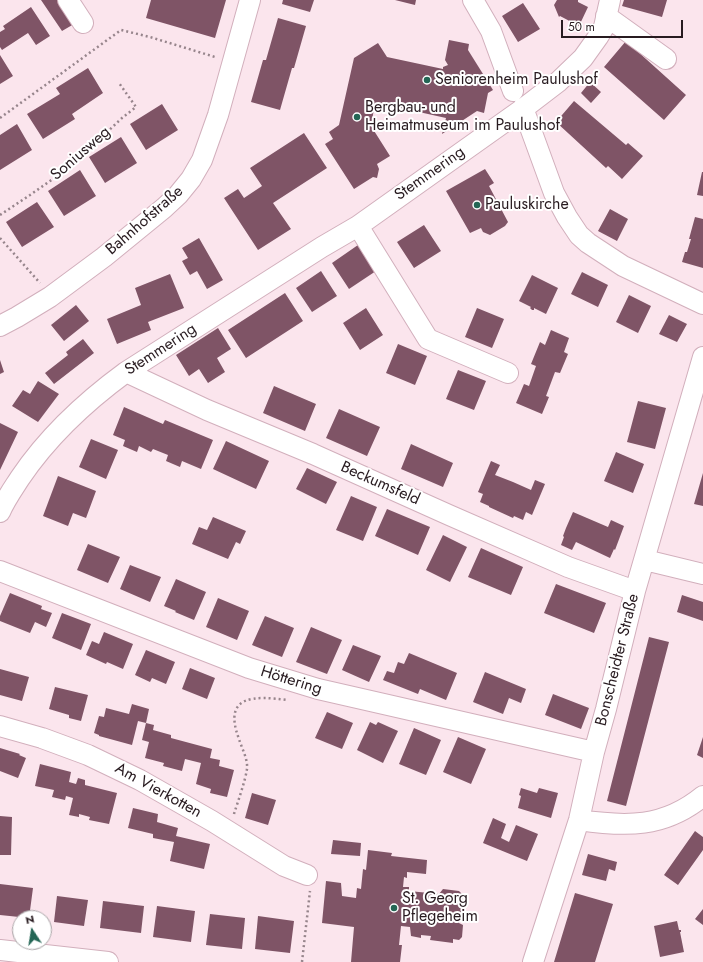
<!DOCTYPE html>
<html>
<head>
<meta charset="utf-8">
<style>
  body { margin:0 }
  #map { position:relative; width:703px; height:962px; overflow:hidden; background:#fbe5ed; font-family:Jost,sans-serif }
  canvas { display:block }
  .north { position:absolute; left:12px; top:910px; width:40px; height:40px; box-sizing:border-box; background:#fff; border:1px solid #a9a4a6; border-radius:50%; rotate:348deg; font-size:11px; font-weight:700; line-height:16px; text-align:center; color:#281b20 }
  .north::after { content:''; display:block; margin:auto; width:14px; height:18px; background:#246655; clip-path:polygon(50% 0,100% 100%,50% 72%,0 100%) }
  .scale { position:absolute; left:561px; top:20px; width:122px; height:18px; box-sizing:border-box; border:2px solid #281b20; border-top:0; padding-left:5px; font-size:12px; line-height:14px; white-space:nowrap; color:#281b20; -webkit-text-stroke:3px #fff; paint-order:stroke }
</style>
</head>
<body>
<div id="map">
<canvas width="703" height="962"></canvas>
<div class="north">N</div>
<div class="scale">50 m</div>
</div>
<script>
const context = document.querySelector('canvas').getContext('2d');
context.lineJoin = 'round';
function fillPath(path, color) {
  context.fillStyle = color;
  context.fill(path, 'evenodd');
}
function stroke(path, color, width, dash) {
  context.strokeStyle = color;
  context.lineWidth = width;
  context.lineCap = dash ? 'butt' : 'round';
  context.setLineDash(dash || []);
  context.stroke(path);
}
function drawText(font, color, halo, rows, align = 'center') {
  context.font = font + ' Jost,sans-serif';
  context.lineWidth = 4;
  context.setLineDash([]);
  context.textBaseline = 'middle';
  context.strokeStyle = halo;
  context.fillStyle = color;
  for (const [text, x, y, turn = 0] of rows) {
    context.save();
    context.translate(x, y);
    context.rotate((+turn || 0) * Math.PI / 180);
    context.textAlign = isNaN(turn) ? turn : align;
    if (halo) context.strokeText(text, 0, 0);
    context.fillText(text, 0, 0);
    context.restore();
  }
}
fillPath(new Path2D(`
  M41,0H58L74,24L62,31Z
  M151,0H226L215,38L146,18Z
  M283,0H314L310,12L282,4Z
  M395,0H416L415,5Z
  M557,0H578V2L588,7L579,26L560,16L559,17L554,5Z
  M624,0H667L662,17L622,6Z
  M523,3L540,29L518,42L502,16Z
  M31,7L50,36L36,45L28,33L2,50L0,47V32L5,29L3,26Z
  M278,18L306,26L294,68H292L280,110L251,102L263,60H266Z
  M449,40L469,44L468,50L493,90L488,93L484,113L477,111L442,134L446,118L383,104L374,109L371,126L390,156L377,164L379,169L377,178L373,177L354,189L325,144L333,139L329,132L339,125L354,58L378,43L387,57L443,69V67L448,65L445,60Z
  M626,41L686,95L664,120L604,67Z
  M0,55L13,76L0,84Z
  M88,68L103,93L72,114L75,119L43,139L27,114L60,94L56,88Z
  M590,82L601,92L591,103L581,93Z
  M574,101L626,145L628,143L643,156L622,179L608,166L606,168L556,122Z
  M162,104L178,130L146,150L130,124Z
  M17,124L32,150L0,170V135Z
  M304,133L327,168L273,203L291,229L258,250L224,198L238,189L244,198L262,186L250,168Z
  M121,137L137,163L105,183L89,157Z
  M485,169L494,183L489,186L508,222L505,226L490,235L483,232L481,228L470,233L446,191Z
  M80,170L96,196L64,216L48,191Z
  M702,172H703V196L697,195Z
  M37,202L54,227L22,247L6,222Z
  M610,209L628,219L617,241L598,231Z
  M695,217L703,219V268L682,262L685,252H687L691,239H689Z
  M424,225L441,251L414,268L397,242Z
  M199,238L223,280L207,289L197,271L190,275L182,261L188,258L182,248Z
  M358,245L376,271L349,289L332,263Z
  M321,271L337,296L312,312L296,288Z
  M582,272L608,285L598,307L571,294Z
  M170,274L184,308L148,322L151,330L117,344L107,319L141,305L135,288Z
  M532,275L558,288L546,314L534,308V310H532L530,308L531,307L519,301Z
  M285,293L303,321L246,358L228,330Z
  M629,295L651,306L638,333L616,322Z
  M76,305L89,321L64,341L51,325Z
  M366,308L383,335L360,350L343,323Z
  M477,308L504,319L492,348L465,337Z
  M669,315L687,324L677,342L659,334Z
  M218,328L231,349L217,358L225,372L208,383L199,369L189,376L176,355Z
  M551,330L569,338L564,352L568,354L560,373L555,372L546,396L549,397L542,414L516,403L524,384L529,386L536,366L531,364L540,342L545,345Z
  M83,339L94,353L54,384L45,373L68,355L66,352Z
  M398,344L427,356L415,385L386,373Z
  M0,360L4,372L0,374Z
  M458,370L486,381L474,410L446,399Z
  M38,381L59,394L38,422L12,406L23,390L30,394Z
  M274,386L316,404L305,431L263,413Z
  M638,401L666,408L655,449L627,442Z
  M124,407L163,424L165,420L213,440L201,469L182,461L180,467L166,461L168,455L153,449L151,452L139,446L137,452L123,446L125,440L113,435Z
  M339,409L380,427L367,456L326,438Z
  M0,423L18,432L0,470Z
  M91,439L118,450L106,479L79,467Z
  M226,441L269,461L256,489L213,469Z
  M411,444L453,463L443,487L401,469Z
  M616,452L644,464L633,493L604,481Z
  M491,461L500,465L495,475L513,482L531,490L535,480L545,484L532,515L526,512L523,520L514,516L513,518L489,507V506L480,502L483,494L478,492Z
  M307,468L337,482L326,504L296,489Z
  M703,473V506L694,504Z
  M58,476L96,491L86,518L73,513L68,526L43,516Z
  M351,496L377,507L363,541L336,530Z
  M387,509L430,527L418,555L375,536Z
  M573,512L608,527L611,520L624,526L615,550L614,549L610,558L576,542L572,550L561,545L564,537L563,536L566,528Z
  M213,517L246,531L240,544L236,542L228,559L192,544L199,527L207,530Z
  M443,535L467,547L450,582L426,570Z
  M88,544L120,557L108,583L77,570Z
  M481,548L523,567L511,595L468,577Z
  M130,565L161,577L150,602L120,589Z
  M176,579L206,592L194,620L175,612L176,611L164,606Z
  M556,584L606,603L594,633L544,613Z
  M10,593L42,606L41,609L52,613L46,627L35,622L30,633L0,621V616Z
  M682,595L703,602V621L677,612Z
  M218,598L249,611L237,640L206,627Z
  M62,613L91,624L81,650L52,638Z
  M265,616L294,628L282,657L252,645Z
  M311,627L342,640L327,674L296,662Z
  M104,632L133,644L123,669L107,662L106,664L86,655L92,641L99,644Z
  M649,637L669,642L626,806L607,801Z
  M353,645L381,656L369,682L342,670Z
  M146,650L175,662L166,684L152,678L150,682L135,675Z
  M409,653L457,673L446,700L420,689L418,694L383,680L387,671L394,673L398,662L404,664Z
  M190,668L215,678L207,699L182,689Z
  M0,669L29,677L22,701L0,695Z
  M485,672L526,689L521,703L509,698L503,714L473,702Z
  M55,687L88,695L81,721L69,718V715L49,709Z
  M553,694L589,708L581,729L545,715Z
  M132,704L149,709L146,723L138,721L132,745L99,736V735L94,733L99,716L104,717L106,708L129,714Z
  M327,712L353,723L342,749L315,738Z
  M370,722L376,725L378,722L398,731L383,763L357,750Z
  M146,723L154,725L153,730L171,735V738L212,749L210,758L220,760L219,766L234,770L227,797L210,793L211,789L196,784L201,763L185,759L182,771L163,766L164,763L145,758L149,742L142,740Z
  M414,728L441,740L426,775L399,764Z
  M458,737L486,749L471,784L443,772Z
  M703,737V758L697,755Z
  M0,748L20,754L19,755L26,758L18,778L0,771Z
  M40,764L71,772L69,782L76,784L78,778L85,780V785L117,793L109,824L89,820L90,817L79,814V817L69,815L73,798L66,796L65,800L52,797L54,790L35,786Z
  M521,788L537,793L539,788L558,793L551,818L518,808L521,796L519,795Z
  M252,793L276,800L268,825L245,818Z
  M133,808L158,814L157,822L178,828L176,836L210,844L204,869L170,861L174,842L153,838V834L128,828Z
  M0,816L12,817L11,855H0Z
  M493,818L506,824L501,838L509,842L516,825L538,834L527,861L483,843Z
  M695,831L703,837V850L678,885L664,875Z
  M333,840L361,843L360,856L331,854Z
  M368,850L392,853L391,856L427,860L426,874L407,872V878L404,877L403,887H409V891L439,894L443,889L459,891L463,895L462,901H464L465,904L464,913L460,914L459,923L463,925L462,937L459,940L453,939V943L430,940L431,936L421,935V938L411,936L410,927L401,926L399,945H402L400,962H351L354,927L322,923L326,881L341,883L342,896L356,898L357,888L361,889L363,869L366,870Z
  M588,854L617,862L615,871L609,869L606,881L582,875Z
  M0,884L33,888L29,918L0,915Z
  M575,893L613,904L595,962H554Z
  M57,896L88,900L84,926L54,922Z
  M103,901L144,906L141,933L100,928Z
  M157,906L195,911L191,942L153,937Z
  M703,909V925L695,919Z
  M210,914L245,918L242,949L206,945Z
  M258,916L294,921L290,953L255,949Z
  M677,921L679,930H681V932H680L684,952L660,957L654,926Z`), '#7f5466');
const minor = new Path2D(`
  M68,0L83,23
  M473,0L491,31L513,91
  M606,16L666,59
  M523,108L554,193L567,217L579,235L588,243L623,266L703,304
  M358,226L428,339L508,373
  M0,326L17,317L50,297L104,257L164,208L178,195L191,179L202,160L218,115L250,0
  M126,372L207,410L313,454L449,515L568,567L635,591
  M0,512C5,500 13,489 20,478C49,435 85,402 126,372L322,247L358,226L524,108L558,82L583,58L598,37L604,27L610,0
  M645,560L703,574
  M0,571L249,668L318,689L594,752
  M0,726L42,738L88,755L140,780L212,821L284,866L307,875
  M579,820C626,827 664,828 703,796
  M0,950L108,962
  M533,962L579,820L594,752L606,709L635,591L703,357`);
stroke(minor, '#d2afbc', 22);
stroke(new Path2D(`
  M0,118L121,30L150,37L215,57
  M0,215L30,195L70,167L122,118L136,107L119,83
  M0,238L40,283
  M234,814C238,801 245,782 247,769C248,759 242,749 239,739C222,694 255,696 288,700
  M302,962L310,891`), '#97858c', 2.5, [2, 3]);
stroke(minor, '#fff', 20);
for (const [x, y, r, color] of [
  [427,80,4,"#246655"],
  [357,117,4,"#246655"],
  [477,205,4,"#246655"],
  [394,908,4,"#246655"]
]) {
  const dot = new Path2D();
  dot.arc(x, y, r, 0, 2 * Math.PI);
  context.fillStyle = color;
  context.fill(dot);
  stroke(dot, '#fff', 1.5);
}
drawText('16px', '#281b20', '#fff', [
  ["Seniorenheim Paulushof",435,80],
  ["Bergbau- und",365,108],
  ["Heimatmuseum im Paulushof",365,126],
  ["Pauluskirche",485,205],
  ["St. Georg",402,899],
  ["Pflegeheim",402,917]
], 'left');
drawText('16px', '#281b20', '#fff', [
  ["Soniusweg",81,154,-41],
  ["Stemmering",430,174,-35],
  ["Bahnhofstraße",145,221,-41],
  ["Stemmering",161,350,-33],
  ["Beckumsfeld",380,484,24],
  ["Bonscheidter Straße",618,660,-76],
  ["Höttering",291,681,17],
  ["Am Vierkotten",158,791,29]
]);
</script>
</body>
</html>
